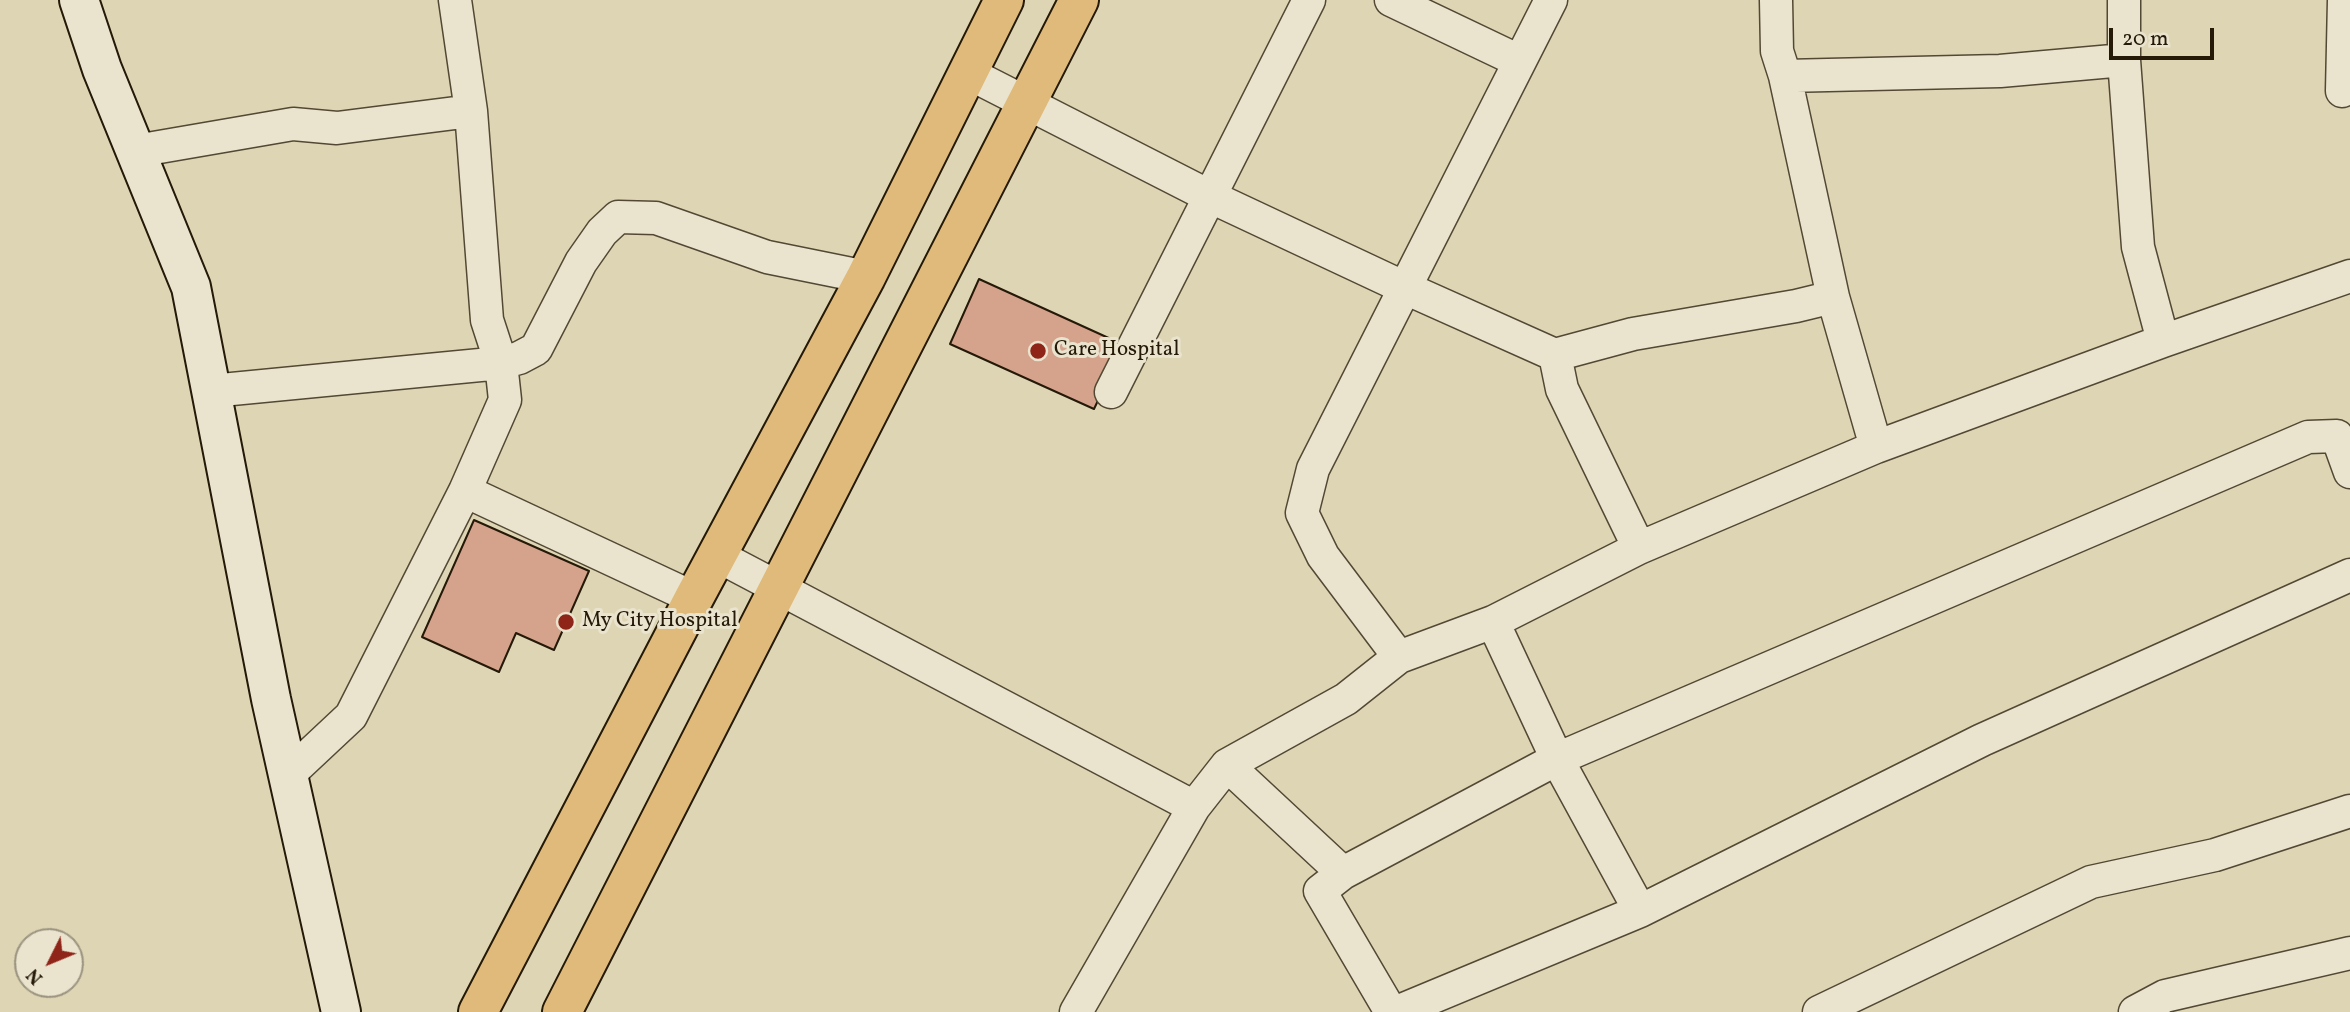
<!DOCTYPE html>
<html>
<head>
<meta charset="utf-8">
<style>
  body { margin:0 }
  #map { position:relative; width:2350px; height:1012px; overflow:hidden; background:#ded5b5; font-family:Vollkorn,serif }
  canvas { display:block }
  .north { position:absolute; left:14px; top:928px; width:70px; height:70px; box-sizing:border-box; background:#eae4cf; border:2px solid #9b937f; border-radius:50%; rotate:227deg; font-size:19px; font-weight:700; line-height:28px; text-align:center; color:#251908 }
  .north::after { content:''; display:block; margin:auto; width:24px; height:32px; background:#8f2418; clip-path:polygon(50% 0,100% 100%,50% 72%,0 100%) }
  .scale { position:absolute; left:2109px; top:28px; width:105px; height:32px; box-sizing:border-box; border:4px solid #251908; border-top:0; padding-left:9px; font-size:21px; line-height:24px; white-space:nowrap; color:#251908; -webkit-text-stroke:5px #eae4cf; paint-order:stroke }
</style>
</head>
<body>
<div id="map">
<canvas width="2350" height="1012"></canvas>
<div class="north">N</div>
<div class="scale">20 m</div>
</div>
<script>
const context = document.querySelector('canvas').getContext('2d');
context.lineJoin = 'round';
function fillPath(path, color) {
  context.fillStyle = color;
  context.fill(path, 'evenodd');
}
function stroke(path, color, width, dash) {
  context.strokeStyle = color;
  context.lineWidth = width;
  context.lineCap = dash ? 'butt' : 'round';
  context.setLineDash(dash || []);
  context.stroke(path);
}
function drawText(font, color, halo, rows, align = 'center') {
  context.font = font + ' Vollkorn,serif';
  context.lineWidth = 6;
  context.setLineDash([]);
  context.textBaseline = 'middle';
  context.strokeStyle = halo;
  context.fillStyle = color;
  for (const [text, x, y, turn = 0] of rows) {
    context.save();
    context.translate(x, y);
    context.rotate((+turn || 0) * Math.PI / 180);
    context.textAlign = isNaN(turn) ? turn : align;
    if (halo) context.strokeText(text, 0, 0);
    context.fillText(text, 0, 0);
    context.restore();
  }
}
const building = new Path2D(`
  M979,279L1124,345L1094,409L950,344Z
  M474,520L589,571L554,650L516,633L499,672L422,637Z`);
fillPath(building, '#d5a28c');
stroke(building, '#251908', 2);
const street = new Path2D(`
  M1391,0L1519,61
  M1776,0L1777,51L1785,76L1833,297L1876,447
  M2124,0V60L2138,247L2163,341
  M968,73L1209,196L1403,287L1555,355L1633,334L1796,306L1833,297
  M1785,76L2000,71L2124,60
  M2342,91L2344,0
  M136,151L293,124L337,128L471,111
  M1555,355L1562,389L1639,548
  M211,391L501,363L519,358L536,349L581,262L602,232L618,217L656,218L767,257L866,277
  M1111,392L1309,0
  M465,491L694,598
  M718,556L1194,807L1227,765L1343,873L1320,891L1391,1012
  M1493,622L1557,759L1640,911
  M1399,657L1323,556L1302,513L1313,469L1551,0
  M1227,765L1346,699L1399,657L1493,622L1639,548L1876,447L2163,341L2350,276
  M288,775L351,716L465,491L505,400L501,363L487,320L471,111L455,0
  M1343,873L1557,759L2308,437L2337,436L2350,472
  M1076,1012L1194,807
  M1397,1012L1640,911L1982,740L2350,575
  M1819,1012L2091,882L2215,855L2350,811
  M2135,1012L2165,996L2350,953`);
const secondary = new Path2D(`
  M79,0L102,69L191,287L271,699L341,1012`);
const primary = new Path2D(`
  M478,1012L694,598L866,277L1004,0
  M562,1012L1079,0`);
stroke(street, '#534833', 35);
stroke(secondary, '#251908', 42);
stroke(primary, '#251908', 42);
stroke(street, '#eae4cf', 32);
stroke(secondary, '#eae4cf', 38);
stroke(primary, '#dfba7a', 38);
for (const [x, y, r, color] of [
  [1038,351,9,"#8f2418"],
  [566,622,9,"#8f2418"]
]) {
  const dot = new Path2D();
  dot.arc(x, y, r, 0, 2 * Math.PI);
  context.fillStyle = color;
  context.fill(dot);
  stroke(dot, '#eae4cf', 2.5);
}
drawText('21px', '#251908', '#eae4cf', [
  ["Care Hospital",1054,351],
  ["My City Hospital",582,622]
], 'left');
</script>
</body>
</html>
